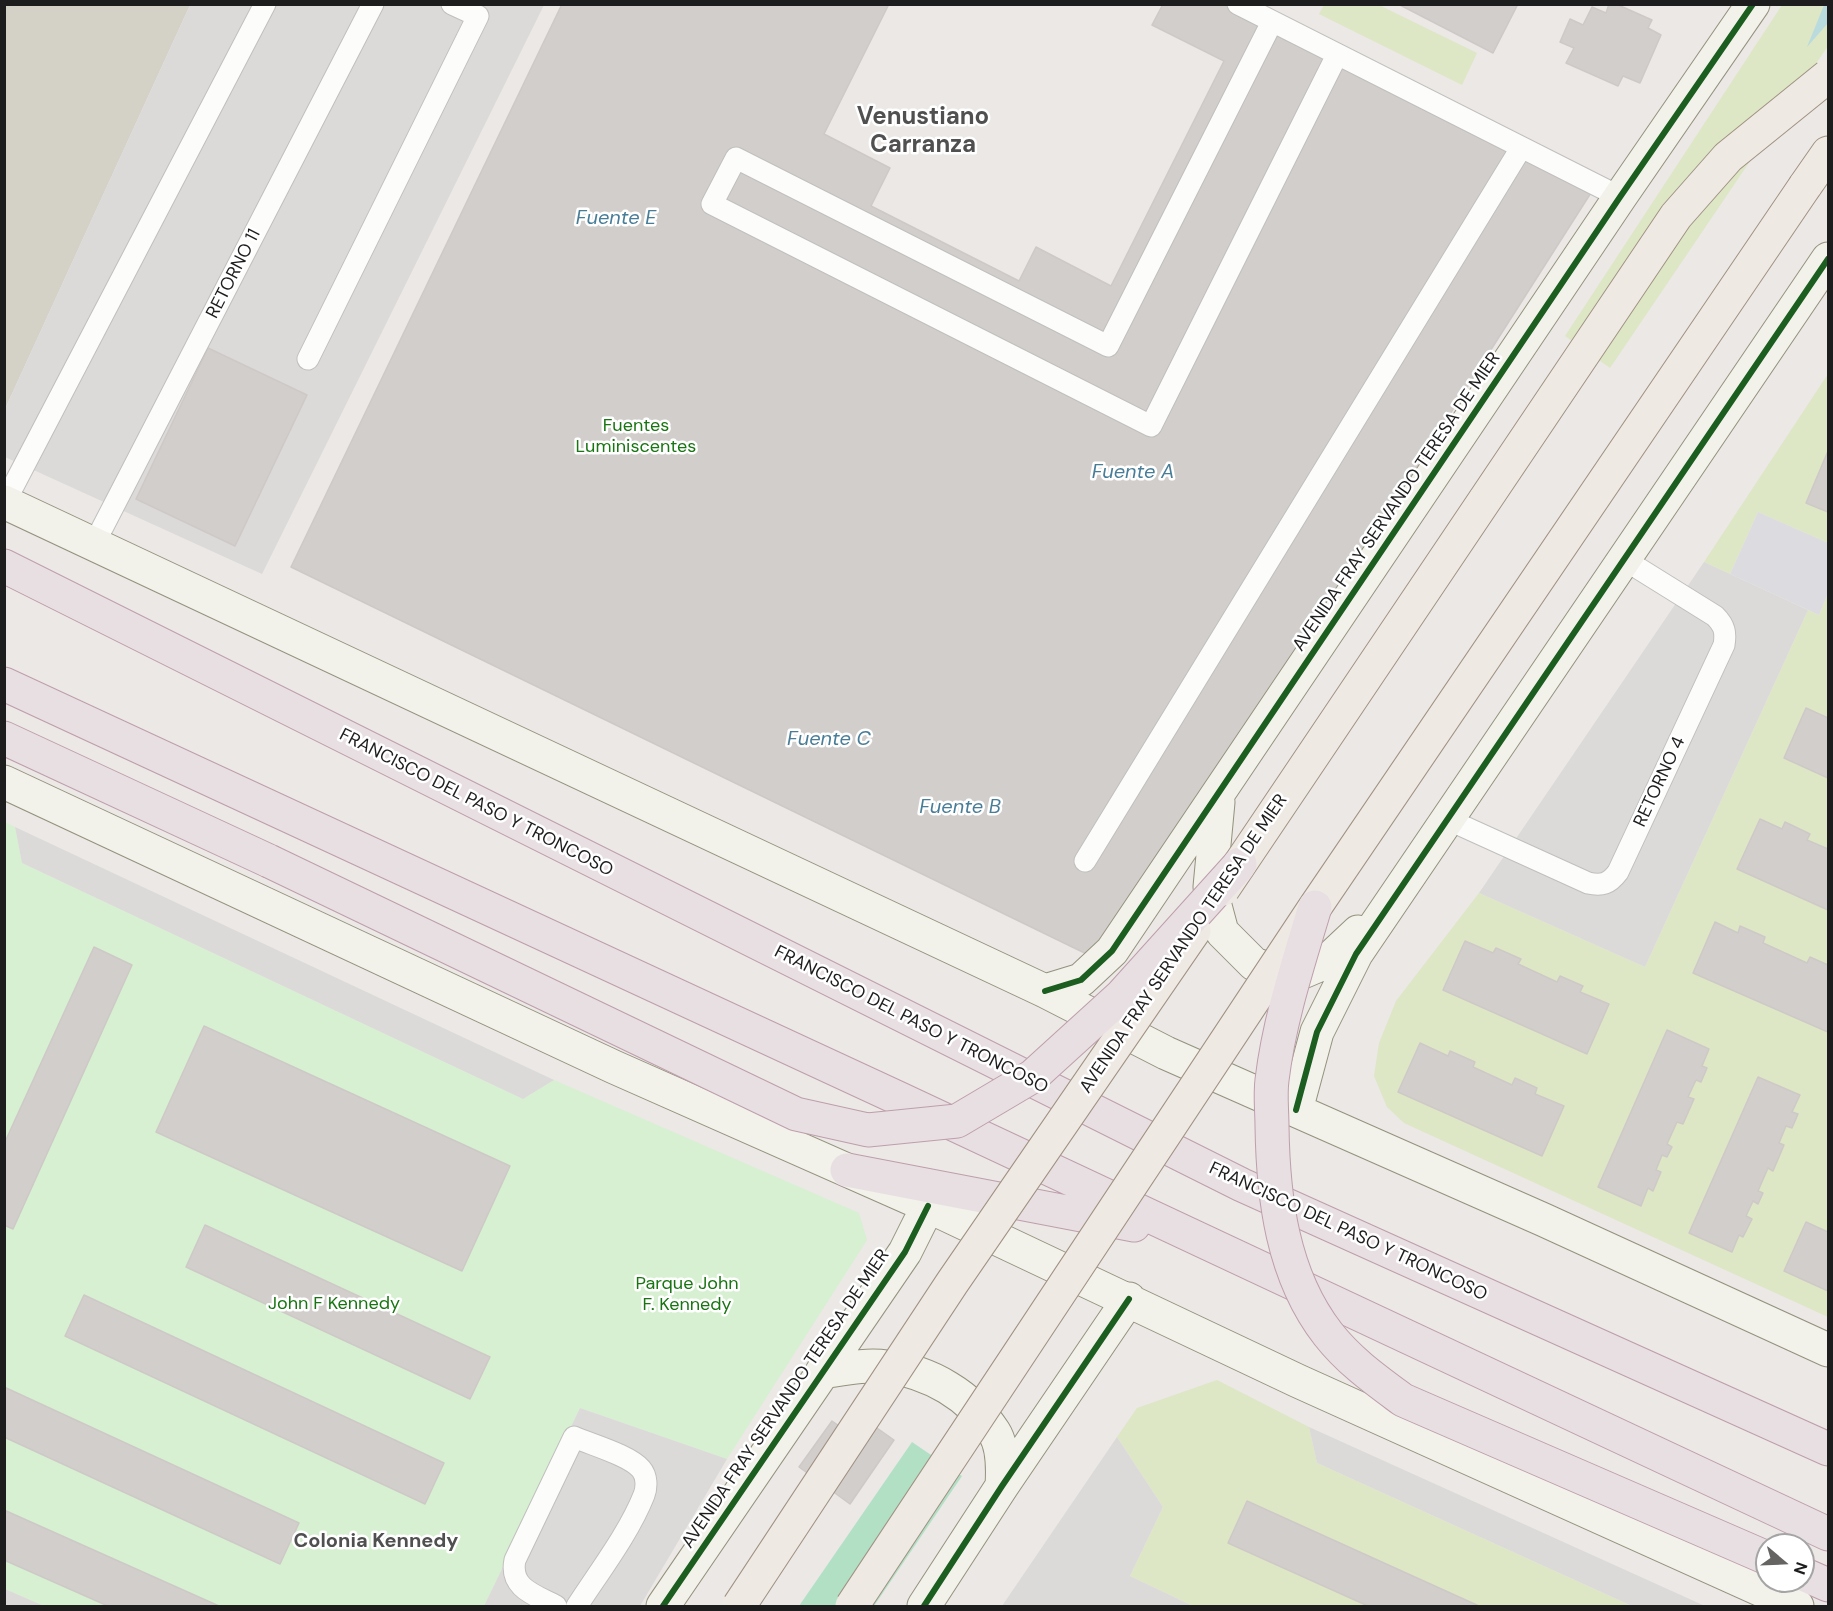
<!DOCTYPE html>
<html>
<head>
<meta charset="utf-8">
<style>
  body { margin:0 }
  #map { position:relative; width:1833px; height:1611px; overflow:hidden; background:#ebe8e5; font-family:"DM Sans",sans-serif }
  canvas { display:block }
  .frame { position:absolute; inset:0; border:6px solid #1d1d1d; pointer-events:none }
  .north { position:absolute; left:1755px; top:1533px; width:60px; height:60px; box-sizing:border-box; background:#fff; border:2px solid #a5a5a5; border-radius:50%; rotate:109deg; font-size:16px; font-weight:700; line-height:24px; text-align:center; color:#1d1d1d }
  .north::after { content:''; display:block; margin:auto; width:21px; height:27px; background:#656463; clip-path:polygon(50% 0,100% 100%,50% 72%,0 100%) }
</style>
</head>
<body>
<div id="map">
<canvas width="1833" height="1611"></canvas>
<div class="frame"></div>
<div class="north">N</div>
</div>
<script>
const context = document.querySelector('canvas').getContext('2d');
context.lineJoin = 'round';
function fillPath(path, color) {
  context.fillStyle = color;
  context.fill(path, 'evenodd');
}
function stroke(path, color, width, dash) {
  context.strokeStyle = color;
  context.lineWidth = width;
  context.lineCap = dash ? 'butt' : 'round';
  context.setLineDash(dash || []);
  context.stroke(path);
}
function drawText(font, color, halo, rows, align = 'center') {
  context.font = font + ' "DM Sans",sans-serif';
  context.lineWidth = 5;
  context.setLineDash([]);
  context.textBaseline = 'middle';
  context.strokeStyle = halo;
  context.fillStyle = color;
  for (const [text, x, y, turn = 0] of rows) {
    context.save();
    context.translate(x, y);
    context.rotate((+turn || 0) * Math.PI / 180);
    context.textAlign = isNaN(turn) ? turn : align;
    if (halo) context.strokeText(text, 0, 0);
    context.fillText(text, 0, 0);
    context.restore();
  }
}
fillPath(new Path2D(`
  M5,4L190,5L5,409L4,5Z`), '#d4d1c7');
fillPath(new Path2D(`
  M1324,5H1379L1477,53L1462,85L1319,14Z
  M1782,5H1828V46L1610,368L1565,336Z
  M1828,374V543L1758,512L1730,574L1704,562Z
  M1828,593V1317L1404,1123L1387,1107L1374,1076L1379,1043L1396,1001L1479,893L1645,967L1808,610L1819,615Z
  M1217,1380L1309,1427L1317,1463L1632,1606H1193L1130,1576L1163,1507L1117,1437L1137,1408Z`), '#dde7c5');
fillPath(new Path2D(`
  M5,822L15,827L22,863L523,1099L554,1080L859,1213L867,1240L727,1459L580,1408L484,1606H44L5,1589Z`), '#d6f0d1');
fillPath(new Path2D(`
  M912,1442L962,1476L874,1606H799Z`), '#b2e0c5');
fillPath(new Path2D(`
  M190,5H544L262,574L5,457V409Z
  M1704,562L1808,610L1645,967L1479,893Z
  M15,827L554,1080L523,1099L22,863Z
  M580,1408L727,1459L640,1606H484Z
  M1309,1427L1705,1606H1632L1317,1463Z
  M1117,1437L1163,1507L1130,1576L1193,1606H1002Z
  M4,1589H5L44,1606H5Z`), '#dbdad9');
fillPath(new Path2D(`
  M1758,512L1828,543V593L1819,615L1730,574Z`), '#dcdce0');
fillPath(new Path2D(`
  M1824,5H1828V23L1807,47Z`), '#badbdd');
const building = new Path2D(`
  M562,4H1236L1596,185L1101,961L291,567Z
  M889,4H1163L1152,25L1224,61L1111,286L1036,247L1019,281L871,206L890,168L824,134Z
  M1398,4H1518L1493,53Z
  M1609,4H1616L1652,20L1648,28L1661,35L1640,83L1623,76L1618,86L1566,63L1574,48L1560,42L1570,19L1583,25L1592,7L1606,13Z
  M208,348L307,395L235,546L136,499Z
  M1828,451V512L1806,503Z
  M1806,708L1828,718V778L1784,758Z
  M1760,819L1782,829L1785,822L1810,834L1807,840L1828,849V910L1737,869Z
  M1715,922L1738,933L1740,926L1765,937L1763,943L1807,963L1810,957L1828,965V1032L1693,973Z
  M1465,941L1493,953L1496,948L1521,959L1518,964L1557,982L1560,976L1583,986L1580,992L1609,1004L1587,1054L1443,990Z
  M94,947L132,965L13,1229L4,1225V1144Z
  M204,1026L510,1166L462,1271L156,1132Z
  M1667,1030L1709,1049L1702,1066L1707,1068L1701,1082L1696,1080L1688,1097L1694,1099L1683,1124L1677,1122L1667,1144L1672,1147L1667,1157L1662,1155L1656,1170L1661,1172L1653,1191L1648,1188L1641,1206L1598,1187Z
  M1420,1043L1448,1056L1450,1051L1475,1062L1473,1067L1512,1085L1515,1078L1537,1088L1535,1094L1564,1106L1542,1156L1398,1092Z
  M1758,1077L1800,1095L1792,1112L1798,1114L1792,1128L1786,1126L1779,1143L1784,1145L1773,1171L1768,1168L1758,1191L1763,1193L1758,1204L1753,1201L1746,1216L1752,1219L1743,1237L1739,1235L1732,1252L1689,1233Z
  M1806,1222L1828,1232V1291L1784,1271Z
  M205,1225L490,1357L470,1399L186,1267Z
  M84,1295L444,1463L425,1504L65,1336Z
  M4,1387L299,1523L280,1564L4,1437Z
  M832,1421L855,1437L867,1421L894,1440L850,1504L799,1467Z
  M1247,1501L1479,1606H1368L1228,1543Z
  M4,1510L219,1606H108L4,1560Z`);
fillPath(building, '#d2cecc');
stroke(building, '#cec9c7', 1.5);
const lane = new Path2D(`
  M1238,4L1620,197
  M1272,22L1108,346L736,158L712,204L1151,426L1337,55
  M308,359L478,16L452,4
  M5,502L265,4
  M94,544L373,4
  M1447,819L1588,883C1602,886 1609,884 1618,872L1724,645C1726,633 1725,626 1715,616L1625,560
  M1085,861L1521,148
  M556,1606C535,1595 509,1588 515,1560L574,1437C592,1445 629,1455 641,1469C647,1476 647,1487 644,1495C629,1533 599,1572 577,1606`);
const secondary = new Path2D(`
  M4,502L1045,991L1166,1053L1544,1220L1828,1350
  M4,782L614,1067L928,1206L1298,1381L1797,1606
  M1218,802L1210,887L1222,932L1254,964L1291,977L1326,962L1358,932
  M1045,991L1081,980L1112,951L1620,197L1753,4
  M1296,1110L1317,1032L1356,954L1828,259
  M822,1372C843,1369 866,1364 887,1367C929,1371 971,1396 994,1432C1003,1446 1003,1470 1002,1486
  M663,1606L905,1252L928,1206
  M924,1606L1002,1486L1129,1299`);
const primary = new Path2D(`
  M1805,186L1828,153`);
const highway = new Path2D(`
  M4,566L1242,1185L1828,1449
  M4,684L900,1099L1828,1534
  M4,738L269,861
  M847,1170L1134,1225
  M1803,1574L1828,1585`);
stroke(lane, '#c1bfbe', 23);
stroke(secondary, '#94927e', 35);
stroke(primary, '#a09283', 35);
stroke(highway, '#be9eac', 35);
stroke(lane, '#fcfcfb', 21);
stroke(secondary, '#f2f1ea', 33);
stroke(primary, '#efe9e4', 33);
stroke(highway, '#e8dfe2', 33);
const primaryBridge = new Path2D(`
  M1223,889L1676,216L1728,157L1828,76
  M739,1606L952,1283L1194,931
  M852,1606L1315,907L1805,186`);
const highwayBridge = new Path2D(`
  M269,861L796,1114L868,1130L957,1121L1033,1076L1121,996L1240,864
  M1315,907C1298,964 1279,1021 1272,1080C1270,1095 1272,1111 1272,1126C1273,1197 1282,1275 1328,1334C1349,1361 1376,1380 1403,1400L1767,1558`);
stroke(primaryBridge, '#a09283', 35, []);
stroke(highwayBridge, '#be9eac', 35, []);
stroke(primaryBridge, '#efe9e4', 33);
stroke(highwayBridge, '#e8dfe2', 33);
stroke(new Path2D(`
  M1045,991L1081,980L1112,951L1620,197L1753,4
  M1296,1110L1317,1032L1356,954L1828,259
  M663,1606L905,1252L928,1206
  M924,1606L1002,1486L1129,1299`), '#1b5e20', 6);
drawText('18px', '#1d1d1d', '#fff', [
  ["RETORNO 11",234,274,-63],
  ["AVENIDA FRAY SERVANDO TERESA DE MIER",1397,502,-56],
  ["RETORNO 4",1660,782,-65],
  ["FRANCISCO DEL PASO Y TRONCOSO",476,803,27],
  ["AVENIDA FRAY SERVANDO TERESA DE MIER",1184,944,-56],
  ["FRANCISCO DEL PASO Y TRONCOSO",911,1020,27],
  ["FRANCISCO DEL PASO Y TRONCOSO",1348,1232,25],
  ["AVENIDA FRAY SERVANDO TERESA DE MIER",786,1399,-56]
]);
drawText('18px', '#187511', '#fff', [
  ["Fuentes",636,426],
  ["Luminiscentes",636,447],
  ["Parque John",687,1284],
  ["F. Kennedy",687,1305],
  ["John F Kennedy",334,1304]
]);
drawText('italic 20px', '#487d98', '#fff', [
  ["Fuente E",616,219],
  ["Fuente A",1133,473],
  ["Fuente C",829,740],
  ["Fuente B",960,808]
]);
drawText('bold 20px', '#505050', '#fff', [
  ["Colonia Kennedy",376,1542]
]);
drawText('bold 24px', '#505050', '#fff', [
  ["Venustiano",923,118],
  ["Carranza",923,146]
]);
</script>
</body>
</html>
